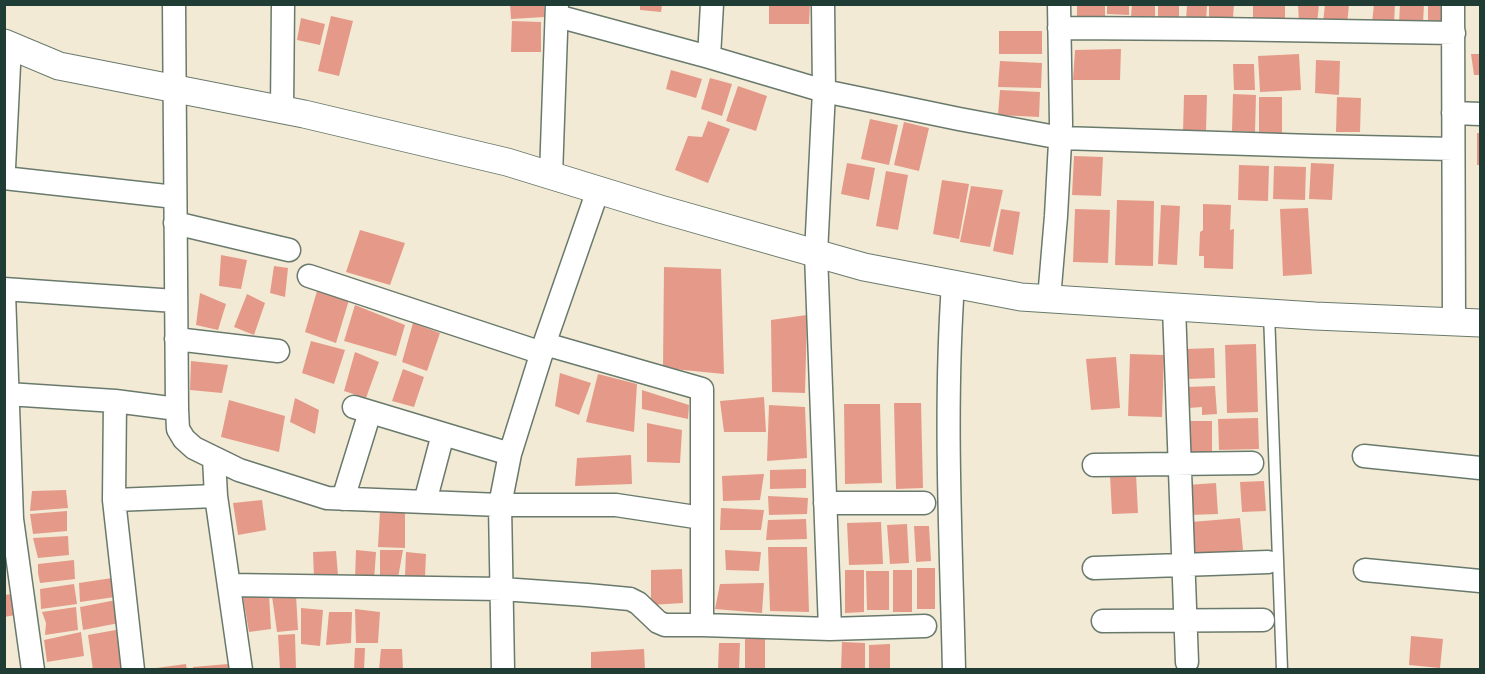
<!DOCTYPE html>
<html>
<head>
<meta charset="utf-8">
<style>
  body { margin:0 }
  #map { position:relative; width:1485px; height:674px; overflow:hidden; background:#f2ead4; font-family:"Patrick Hand",sans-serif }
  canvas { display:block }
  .frame { position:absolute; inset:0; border:6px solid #1f3d34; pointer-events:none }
</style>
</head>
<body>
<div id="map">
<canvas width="1485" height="674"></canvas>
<div class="frame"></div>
</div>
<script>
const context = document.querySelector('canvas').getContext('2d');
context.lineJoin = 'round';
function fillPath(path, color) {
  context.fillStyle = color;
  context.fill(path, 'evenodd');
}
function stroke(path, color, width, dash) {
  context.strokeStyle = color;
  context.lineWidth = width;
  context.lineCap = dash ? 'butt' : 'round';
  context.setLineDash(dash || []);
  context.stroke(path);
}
fillPath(new Path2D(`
  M510,4H544L545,17L511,19Z
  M769,4H810L809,24H769Z
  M1077,4H1105V18L1077,16Z
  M1107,4H1129V15L1107,14Z
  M1132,4H1155V17H1131Z
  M1158,4H1179V17H1158Z
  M1209,4H1234L1233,18L1209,17Z
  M1253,4H1285V20H1253Z
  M1298,4H1319L1317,24L1299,22Z
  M1325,4H1349L1347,25L1323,23Z
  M1374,4H1395L1394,24L1372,23Z
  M1400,4H1424L1423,24H1399Z
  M1428,4H1442L1443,24L1428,25Z
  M640,5H662L661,12L640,10Z
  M1187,5H1207L1206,21L1186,20Z
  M331,16L353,21L339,76L318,71Z
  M301,18L325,24L320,45L297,40Z
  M512,21L541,22V52H511Z
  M999,31H1042V54H999Z
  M1121,49L1120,80H1073L1075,50Z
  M1299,54L1301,90L1260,92L1258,56Z
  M1471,54H1480V75H1474Z
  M1316,60L1340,61L1339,95L1315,93Z
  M1000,61L1042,63L1041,88L998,87Z
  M1233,64H1254L1255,90H1234Z
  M671,70L702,79L696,98L666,89Z
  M710,78L732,84L722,116L701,109Z
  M738,86L767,96L756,131L726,121Z
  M1000,90L1040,92L1039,117L998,115Z
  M1233,94L1256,95L1255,132L1232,131Z
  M1184,95H1207L1206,132H1183Z
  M1259,97H1282V134H1259Z
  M1337,97L1361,98L1360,132H1336Z
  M870,119L898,125L889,165L861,159Z
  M708,121L730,129L708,183L675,170L688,136L702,137Z
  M904,122L929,128L919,171L894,165Z
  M1477,133H1480V165H1477Z
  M1074,156L1103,157L1101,196L1072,195Z
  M847,163L875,168L869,200L841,194Z
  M1311,163L1334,164L1332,200L1309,199Z
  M1239,165L1269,166L1268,201L1238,200Z
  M1274,166L1306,167L1305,200L1273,199Z
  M886,171L908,175L898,230L876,226Z
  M942,180L969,184L959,239L933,234Z
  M971,186L1003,190L990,247L960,242Z
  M1117,200L1154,201L1153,266L1115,265Z
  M1203,204L1231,205L1230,230L1234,229L1233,269L1204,268V256H1199L1200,232L1203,230Z
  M1161,205L1180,206L1177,265L1158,264Z
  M1308,208L1312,274L1283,276L1280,209Z
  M1001,209L1020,212L1013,255L993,251Z
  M1075,209L1110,210L1108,263L1073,262Z
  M360,230L405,243L390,285L346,272Z
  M221,255L247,260L241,289L219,286Z
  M274,266L288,268L285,297L270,293Z
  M664,267L721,269L724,374L663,368Z
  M317,291L349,300L336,343L305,332Z
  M200,293L226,304L218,330L196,325Z
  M247,294L265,303L254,335L234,327Z
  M355,305L405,325L396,356L344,341Z
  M807,315L805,393L772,392L771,320Z
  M413,323L440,333L427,371L402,362Z
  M311,341L345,350L334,384L302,373Z
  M1256,344L1258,412L1227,413L1225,345Z
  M1214,348L1215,378L1187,379L1186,349Z
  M355,352L379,362L366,398L344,391Z
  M1130,354L1164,355L1162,417L1128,416Z
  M1116,357L1120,408L1091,410L1086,359Z
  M191,361L228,365L222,393L190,390Z
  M403,369L424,377L414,407L392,401Z
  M560,373L591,383L579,415L555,406Z
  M598,374L637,384L634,432L586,422Z
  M1215,386L1217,414L1202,415V407L1188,408L1186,387Z
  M642,390L689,405L688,419L642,409Z
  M764,397L766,432H724L720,401Z
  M295,398L319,410L315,434L290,422Z
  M229,400L285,416L279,452L221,437Z
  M894,403H921L923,488L896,489Z
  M844,404H880L882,483L845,484Z
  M769,405L805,407L807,458L767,461Z
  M1258,418L1259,449L1219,450L1218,419Z
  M1189,421H1212V455H1189Z
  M647,423L682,430L680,463L647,462Z
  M631,455L632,484L575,486L577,458Z
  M806,469V488L770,489V470Z
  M764,474L760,500L723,501L722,476Z
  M1136,474L1138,513L1112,514L1110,475Z
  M1264,481L1266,511L1242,512L1240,482Z
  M1216,483L1218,514L1189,515L1187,485Z
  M66,490L68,508L30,511L32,491Z
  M768,496L808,498L807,514L769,515Z
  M262,500L266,530L238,535L233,503Z
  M721,508L764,510L761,530H720Z
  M67,511V531L33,534L30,514Z
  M380,511L405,513V548L378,547Z
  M1240,518L1243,550L1193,555L1191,522Z
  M806,519L807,539L766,540L768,520Z
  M881,522L883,564L849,565L847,523Z
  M907,524L909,563L890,564L887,525Z
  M914,526H929L931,561L916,562Z
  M68,536L69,555L38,558L33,538Z
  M768,547H807L809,612L770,611Z
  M356,550L376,552L374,581L355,580Z
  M380,550H403L398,578L380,579Z
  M725,550L761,552L759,571L726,570Z
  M336,551L338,575L314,577L313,552Z
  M406,552L426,554L425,577L405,576Z
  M74,560L75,579L40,583L38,573V564Z
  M917,568H935V609H917Z
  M682,569L683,603L651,605V570Z
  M845,570H864V612L845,613Z
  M893,570H912V612H893Z
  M866,571H889V610H867Z
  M112,578L115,597L80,602L79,583Z
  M764,583L762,613L715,609L720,584Z
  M74,584L77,604L41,609L40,589Z
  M12,594L16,615L4,617V595Z
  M269,594L271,629L249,632L243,597Z
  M296,595L298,630L277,632L272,596Z
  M116,600L119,623L83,630L80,607Z
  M76,607L78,630L45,635L46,623L42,612Z
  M301,608L323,610L320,646L301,644Z
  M355,609L380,612L378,643H356Z
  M329,612H352L351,643L326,645Z
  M121,629L127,670H93L88,635Z
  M81,632L84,656L47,662L44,640Z
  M295,634L296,669H280L278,635Z
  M1411,636L1443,639L1440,668L1409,665Z
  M765,638V670H745V639Z
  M842,642L865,643V670H841Z
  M719,643H740L739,670H718Z
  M890,644V670H869V645Z
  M355,648H365L364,670H354Z
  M381,649H402L403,670H379Z
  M644,649L645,670H591V652Z
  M186,664L187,670H156V668Z
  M228,664L229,670H193V667Z`), '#e59a89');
const service = new Path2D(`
  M1269,313L1282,670`);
const minor = new Path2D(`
  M1453,4L1454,322
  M557,16L709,57L824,91L959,119L1061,138L1313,146L1453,149
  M1059,28L1218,29L1454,33
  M709,57L712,4
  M282,110L283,4
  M1453,113L1480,114
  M4,168L10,45
  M551,176L557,4
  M4,178L175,197
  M175,223L289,250
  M309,276L542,353
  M953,284C944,413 951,541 954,670
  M4,289L175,301
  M4,293L12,519L33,670
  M1049,299L1056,216L1061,124L1059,4
  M1174,307L1187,662
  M176,339L278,351
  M545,344L702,389V625L830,629L816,254L824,91L823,4
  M8,394L115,401L114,500L133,670
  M115,401L177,409L174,4
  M354,407L510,454
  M177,409L178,429L184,439L194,448L239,470L327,498L500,505H616L702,518
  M1364,456L1480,468
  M214,458L216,496L241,670
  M1094,465L1252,463
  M343,499L370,412
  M114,500L216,496
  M425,502L443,434
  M825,503H924
  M1094,568L1268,562
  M1365,570L1480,581
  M229,585L502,589L587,595L630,599L638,603L658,622L665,625H702
  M1103,621L1263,620
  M830,629L925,626
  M503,670L500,505L510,454L546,339L598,190`);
const tertiary = new Path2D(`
  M4,43L59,66L304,114L507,162L660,209L864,267L953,284L1021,297L1315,316L1480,323`);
stroke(service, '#697a6c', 13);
stroke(minor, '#697a6c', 25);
stroke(tertiary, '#697a6c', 29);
stroke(service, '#fff', 10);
stroke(minor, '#fff', 22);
stroke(tertiary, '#fff', 27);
</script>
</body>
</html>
